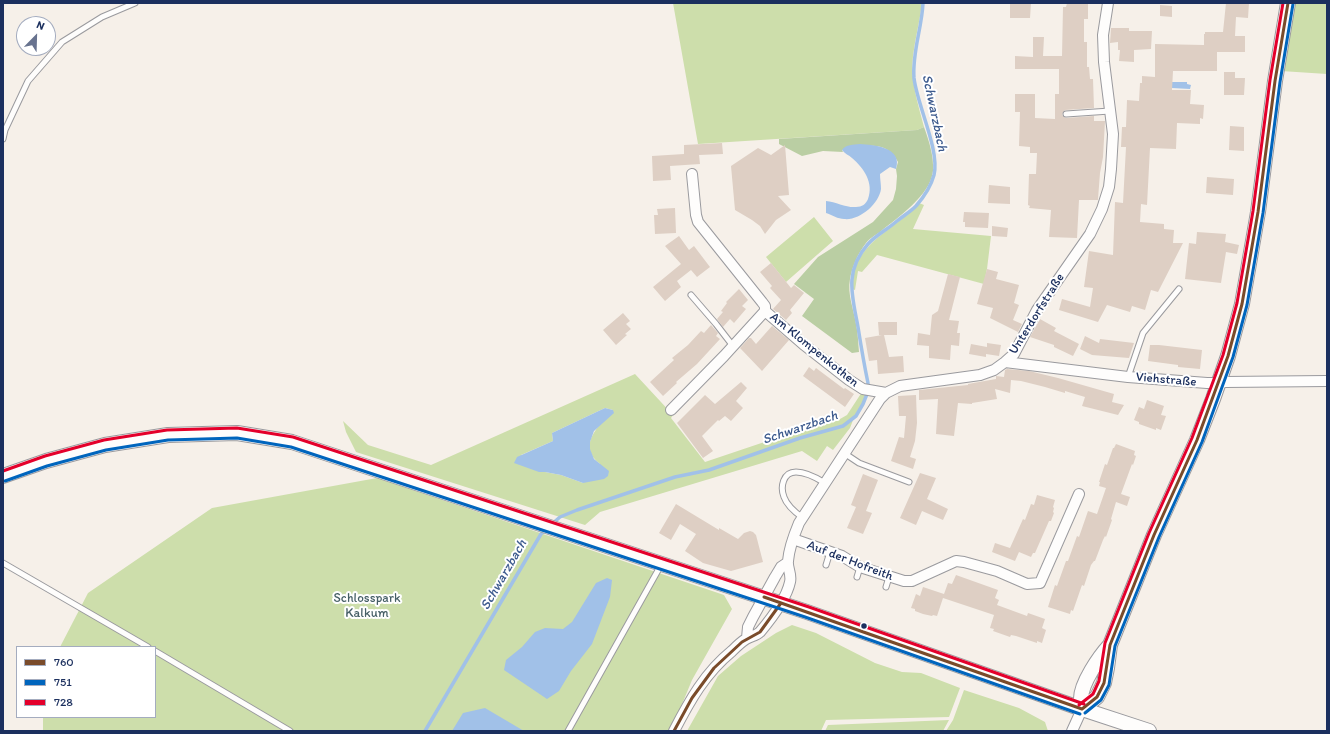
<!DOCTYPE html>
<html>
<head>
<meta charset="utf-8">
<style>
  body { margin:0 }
  #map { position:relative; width:1330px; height:734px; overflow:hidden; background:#f6f0e9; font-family:Itim,sans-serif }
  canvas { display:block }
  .frame { position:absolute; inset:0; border:4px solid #1b2f5e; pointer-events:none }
  .legend { position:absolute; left:16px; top:646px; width:140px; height:72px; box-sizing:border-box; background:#fff; border:1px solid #a4acbf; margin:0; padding:5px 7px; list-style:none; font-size:12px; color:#1b2f5e }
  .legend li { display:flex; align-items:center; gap:8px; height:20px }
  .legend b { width:20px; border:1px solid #a4acbf }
  .north { position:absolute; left:16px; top:16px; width:40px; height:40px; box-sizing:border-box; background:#fff; border:1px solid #a4acbf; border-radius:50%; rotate:23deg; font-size:11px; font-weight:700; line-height:16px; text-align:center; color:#1b2f5e }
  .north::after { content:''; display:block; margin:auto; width:14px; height:18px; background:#68738f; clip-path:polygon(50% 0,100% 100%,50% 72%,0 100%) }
</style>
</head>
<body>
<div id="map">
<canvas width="1330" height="734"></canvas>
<div class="frame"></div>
<ul class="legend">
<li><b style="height:5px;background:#7a4b2a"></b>760</li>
<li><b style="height:5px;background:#0065bd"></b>751</li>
<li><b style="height:5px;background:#e4002b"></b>728</li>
</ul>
<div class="north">N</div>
</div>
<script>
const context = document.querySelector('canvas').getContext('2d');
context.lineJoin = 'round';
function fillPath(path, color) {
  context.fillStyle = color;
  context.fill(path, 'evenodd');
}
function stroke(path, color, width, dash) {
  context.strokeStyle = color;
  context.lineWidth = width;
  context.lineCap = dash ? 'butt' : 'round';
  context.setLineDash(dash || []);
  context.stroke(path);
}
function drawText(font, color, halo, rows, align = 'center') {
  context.font = font + ' Itim,sans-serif';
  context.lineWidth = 4;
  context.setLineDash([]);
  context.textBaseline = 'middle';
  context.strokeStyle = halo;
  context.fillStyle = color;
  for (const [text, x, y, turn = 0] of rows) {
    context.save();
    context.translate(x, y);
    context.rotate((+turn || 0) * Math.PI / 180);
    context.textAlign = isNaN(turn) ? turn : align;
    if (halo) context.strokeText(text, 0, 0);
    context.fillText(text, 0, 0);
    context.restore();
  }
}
fillPath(new Path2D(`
  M673,3H922C920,21 915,38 913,56C910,79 918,104 924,127L917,130L698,144Z
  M1293,3H1327V74L1281,71Z
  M919,203L924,205L913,229L991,236L987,269L984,284L877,255L862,272L858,271L855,290L852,289C853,283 852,274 855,268C866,238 899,226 919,203Z
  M814,217L833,241L786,282L766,257Z
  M635,374L673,415L671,418L705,462L809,427L840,419L847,415L862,392L866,393L863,403L855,415L850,428L833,450L827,446L817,461L802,451L600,512L585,525L356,452L346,432L343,421L368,445L431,465ZM605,408L613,410C599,426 576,445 600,464L583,483L561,475L545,472L521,455L553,441L552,433Z
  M377,478L724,595L732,609L692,680L671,731H43V717H155V647H60L88,593L212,508Z
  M792,625L816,633L875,663L902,672L921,673L960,688L949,717L826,720L821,731H687L718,676L741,656L776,633Z
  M964,690L1019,708L1045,722L1048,731H946L953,720Z
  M949,720L943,731H825L828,725Z`), '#cddeab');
fillPath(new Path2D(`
  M924,127C929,141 934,156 933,171C930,196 898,217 880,232C875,235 869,239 866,243C858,253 852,267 850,279C847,294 854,310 856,324C858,333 858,342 859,352L852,353L802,316L814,299L794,284L818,257L873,222L893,200L896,189L897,176L896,169L898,162C885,138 864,147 842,150L843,152L823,151L802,156L779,144V139L917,130Z`), '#bacea3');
fillPath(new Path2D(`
  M1172,82H1187V84L1191,85L1190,89L1172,88Z
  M860,144C874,145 903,147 896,169L890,167L880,174C880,179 881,184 881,189C879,204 859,221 844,219C838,219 832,215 826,213V201C836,202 847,208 856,207C862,207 866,204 868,199C874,183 864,168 852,158C849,155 845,154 842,150C846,144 853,145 860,144Z
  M605,408L613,410L614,413L594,431L590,442V449L594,459L609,471L608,476L604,479L583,483L561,475L545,472H539L514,463L517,457L553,441L552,433Z
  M607,578L612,580L610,597L592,644L571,671L559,691L547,699L504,670L506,660L522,647L535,632L545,628L563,629L572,622L596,583Z
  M485,708L524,731H452L463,713Z`), '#a1c1e8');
stroke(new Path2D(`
  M552,524L560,517L577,510L675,477L709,470L800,438L843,426L856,416L863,404L867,394L868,383C864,364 861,346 858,327C852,295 844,271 868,244C876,235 888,229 897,221C903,216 910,212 916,206C923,198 931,186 934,175C940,150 917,105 914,78C912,52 922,28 923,3
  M425,731L541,534L546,530`), '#a1c1e8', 3.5);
fillPath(new Path2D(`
  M1010,3H1031L1030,18H1010Z
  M1067,3H1088V19H1084V42H1087V67H1089L1090,79H1093L1094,108L1065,110L1063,112L1062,115L1064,117L1066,118L1094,116V121H1105L1103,157L1100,173L1098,199V200H1079L1077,238L1049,237L1051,210L1029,208L1030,206L1028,205L1029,174H1036L1037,153H1030V147L1019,146L1020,112H1015V94H1035V118L1055,119V94H1059V69H1015V56L1033,57V37H1044L1043,56H1062L1063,7H1066Z
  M1226,3H1249L1248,18L1236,17L1235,36H1245V52H1217V71H1173L1172,90H1191L1190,104L1204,105L1203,119L1200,118V124L1177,123L1176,149L1150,148L1147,205L1141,204L1140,222L1164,224V229L1174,230L1173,243H1183L1158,292L1151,290L1145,310L1132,306L1130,312L1107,305L1098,322L1059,310L1062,299L1090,307L1093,288L1084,287L1089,251L1113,255L1115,202L1123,203L1126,147H1121L1122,127H1126L1127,100L1139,101L1140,83H1142V76L1155,77V44L1204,45V34H1205V32H1223Z
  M1160,5L1172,6V17L1160,16Z
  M1111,28H1129V31H1152L1151,49L1134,50V62L1119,61L1120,50H1118V42L1110,43Z
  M1224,72H1235V78H1245L1244,95H1224Z
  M1230,126L1244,127V151L1229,150Z
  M722,143L723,154L699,155L700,164L670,166L671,180L653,181L652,156L684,154V145Z
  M785,145L789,195L778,196L791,210L776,220L765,234L760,226L752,220L735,210L731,166L758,148L771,155Z
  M1207,177L1234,179L1233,195L1206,193Z
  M989,185L1010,187V204L988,203Z
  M675,208L676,233L655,234L654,215H658L657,209Z
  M964,212L989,213L988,228L965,227V222H963Z
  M992,226L1008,228L1007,237L992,236Z
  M1197,232L1226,234L1225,242L1239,245L1237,254L1226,252L1221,283L1185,279L1189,243L1196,244Z
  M679,236L689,250L694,246L710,267L697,277L691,270L677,281L681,287L665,301L653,287L681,264L665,246Z
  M771,263L791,288L794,285L804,293L790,310L792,313L786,320L773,309L781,300L770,288L772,286L760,272Z
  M987,269L998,272L996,279L1019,285L1014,303L1019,305L1013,320L1022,324L1018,332L990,318L993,308L977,304Z
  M948,274L960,277L949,320L959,321L957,333H960L959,346L951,345L950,360L929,358V346L917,345L918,333L930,335L932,315L938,311Z
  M739,289L748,300L742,306L746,309L734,323L730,319L723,327L717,319L723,312L721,311L727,303L726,302Z
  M623,313L630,321L626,324L631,329L625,334L627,335L616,345L603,330Z
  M1040,319L1056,328L1054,331L1079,344L1073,356L1054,347V345L1030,337Z
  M878,322H897V335H884L889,357L903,356L904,372L878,374L877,360L869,361L865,338L882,335H879Z
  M711,325L718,333L716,336L720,339L697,364L676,382L677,383L663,396L650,382L674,360L672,358L688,345L701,331L704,333Z
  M772,326L789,340L762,371L740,348L749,338H751L756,344Z
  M1085,336L1099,343L1100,339L1134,343L1129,358L1092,355L1080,349Z
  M987,343L1001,345L999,356L986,354V357L969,354L971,344L987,347Z
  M1150,345H1159L1202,350L1200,369L1178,367V365L1148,361Z
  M809,367L814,371L816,368L844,389L845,388L854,394L845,407L803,376Z
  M1007,369L1029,371L1058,378L1114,394L1112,402L1124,405L1118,415L1082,406L1085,397L1065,391V393L1045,387L1021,381L1011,380L1010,393L995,389L997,399L972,403V404L958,403L954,436L936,434L938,399L919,400V390L968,385V384L996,379V376L1004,377L1005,370Z
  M741,382L747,388L736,401L743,408L731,421L725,416L719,421L718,420L702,436L713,451L703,458L677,423L705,395L715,404Z
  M916,395L917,423L915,441L910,457L916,459L913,469L891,461L899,437L904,438L906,416H899L898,396Z
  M1147,400L1164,406L1161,415L1166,416L1161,430L1156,428V430L1139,424V422L1134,420L1139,407L1144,409Z
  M1116,444L1135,451L1134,455L1136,456L1133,465L1132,464L1121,494L1130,497L1127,506L1116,502L1111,519L1112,520L1106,537L1105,536L1103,540L1095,561H1094L1091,565L1084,586L1082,585L1073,611L1071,610L1070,614L1048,607L1055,585L1057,586L1066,561H1068L1077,536L1079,537L1088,511L1097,514L1106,488L1099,486L1100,482H1099L1105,464L1107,465L1113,448H1114Z
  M920,473L936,478L927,499L948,509L943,520L922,511L916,525L900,518Z
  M863,474L878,480L866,511L872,513L863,534L847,528L856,507L851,505Z
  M1037,495L1055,500L1053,507L1054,508L1053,512L1054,513L1051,521H1049L1035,553H1033L1031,557L1019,552L1015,561L992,552L995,543L1010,548L1023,519L1025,520L1031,504L1034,505Z
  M676,504L719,530V528L738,539L744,533L750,531L753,532L756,535L763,562L731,571L703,563L685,551L696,534L680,524L671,540L659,533Z
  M956,575L998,590L995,598L999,600L997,605L1027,616L1028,613L1045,619L1042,628L1046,630L1042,643L1037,641V643L1016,636L1011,635L1010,637L993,631L994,629L990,628L994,615L943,598L937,616L933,615L932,616L923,614L915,611V609L911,608L916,594L920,596L923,587L944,594L948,583L952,584Z`), '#decfc4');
const lane = new Path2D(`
  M1066,114L1110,111
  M3,139L5,130L28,81L62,42L102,17L135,3
  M691,295L716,324L733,346
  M1128,377L1143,333L1179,289
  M844,453L859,463L909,482
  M803,518C796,513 787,506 784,497C780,487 783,472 796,472C806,472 817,478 825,483
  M3,563L148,647
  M826,565L830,552
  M857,577L860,567
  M886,587L889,577
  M155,651L290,731
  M568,731L661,565`);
const street = new Path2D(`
  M692,174L696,215L698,222L762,302L765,306V311L803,344L849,380L863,389L886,393
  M1005,362L1128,377L1207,383H1219L1225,382L1327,381
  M671,410L724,356L765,311
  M793,539L842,556L860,567L904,581H912L956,561L964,562L997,571L1027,584L1040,583L1079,494
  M747,638L748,627L753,617L775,577L781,567L787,563
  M674,731C690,700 705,673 732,651C736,647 741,642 746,639C751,636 756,636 760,632C771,619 786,600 790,582C792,574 787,568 788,561C789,548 794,535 799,523L880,399L886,393L900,386L980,375L994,370L1005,362L1014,354L1037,310L1090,234L1102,209L1109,187L1111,169L1113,134L1104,62L1103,35L1108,3
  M1072,731L1082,709`);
const secondary = new Path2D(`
  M3,476L46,461L105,445L168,435L237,433L292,442L807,612L1082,709L1149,731
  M1082,709L1097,697L1104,683L1107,668L1110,645L1154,535L1197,440L1213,399L1228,356L1242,304L1258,212L1275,81L1288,3
  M1082,709C1082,706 1081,703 1081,700C1080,684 1100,656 1110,645`);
stroke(lane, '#9a9a9e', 7);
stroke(street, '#9a9a9e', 12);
stroke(secondary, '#9a9a9e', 16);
stroke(lane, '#fefdfc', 5);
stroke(street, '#fefdfc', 10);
stroke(secondary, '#fefdfc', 14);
stroke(new Path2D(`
  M764,597L1082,709
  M1082,709L1097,697L1104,683L1110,645L1154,535L1197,440L1228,356L1242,304L1258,212L1275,81L1288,3
  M674,731L692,698L714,668L742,642L760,632L781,603`), '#7a4b2a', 3);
stroke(new Path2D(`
  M5,481L47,466L106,450L168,440L237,438L291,447L805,617L1080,714
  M1085,713L1101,700L1109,685L1115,646L1159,537L1202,442L1233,357L1247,305L1263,213L1280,82L1293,4`), '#0065bd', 3);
stroke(new Path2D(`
  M3,471L45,456L104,440L167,430L237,428L293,437L809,607L1084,704
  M1079,705L1093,694L1099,681L1105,643L1149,533L1192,438L1223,355L1237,303L1253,211L1270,80L1283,3`), '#e4002b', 3);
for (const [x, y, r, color] of [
  [864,626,3.5,"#1b2f5e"]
]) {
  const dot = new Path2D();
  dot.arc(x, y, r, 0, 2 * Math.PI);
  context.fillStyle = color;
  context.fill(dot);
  stroke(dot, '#fff', 1.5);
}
drawText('13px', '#1b2f5e', '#fff', [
  ["Unterdorfstraße",1037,314,-58],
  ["Am Klompenkothen",814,350,39],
  ["Viehstraße",1166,380,5],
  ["Auf der Hofreith",850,561,21]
]);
drawText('13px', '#465f66', '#fff', [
  ["Schlosspark",367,599],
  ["Kalkum",367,614]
]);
drawText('italic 14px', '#3d5b8e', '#fff', [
  ["Schwarzbach",934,113,78],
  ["Schwarzbach",800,428,-19],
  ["Schwarzbach",504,575,-60]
]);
</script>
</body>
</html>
